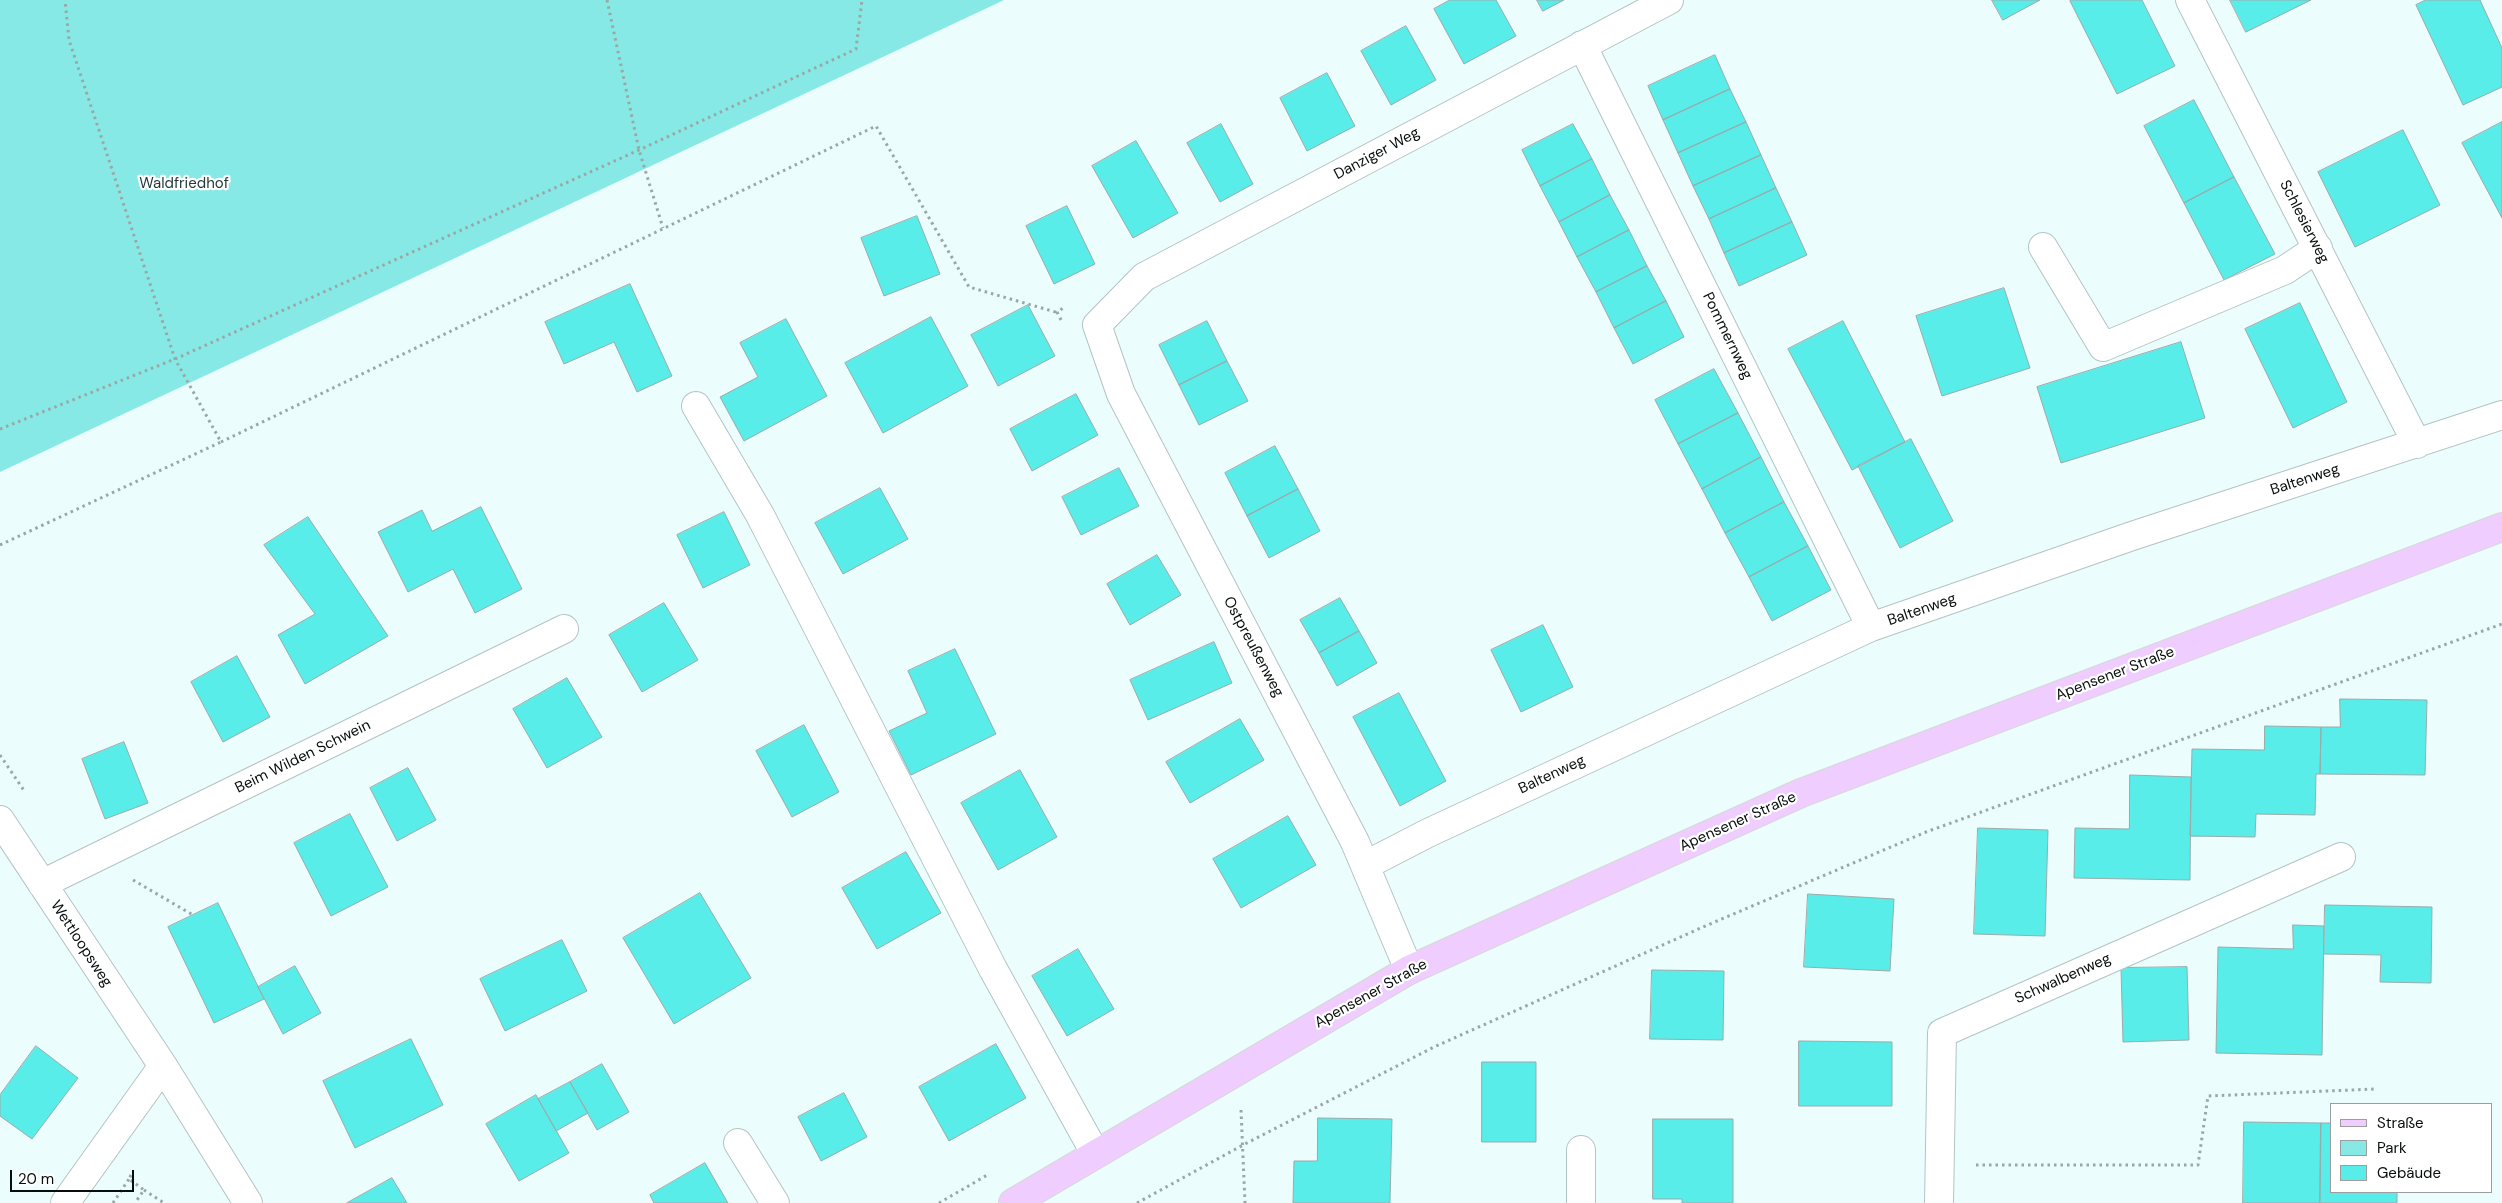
<!DOCTYPE html>
<html>
<head>
<meta charset="utf-8">
<style>
  body { margin:0 }
  #map { position:relative; width:2502px; height:1203px; overflow:hidden; background:#ebfdfc; font-family:"DM Sans",sans-serif }
  canvas { display:block }
  .legend { position:absolute; left:2330px; top:1103px; width:162px; height:90px; box-sizing:border-box; background:#fff; border:1px solid #9c9e9e; margin:0; padding:6px 9px; list-style:none; font-size:15px; color:#070d0c }
  .legend li { display:flex; align-items:center; gap:10px; height:25px }
  .legend b { width:25px; border:1px solid #9c9e9e }
  .scale { position:absolute; left:10px; top:1170px; width:124px; height:22px; box-sizing:border-box; border:2px solid #070d0c; border-top:0; padding-left:6px; font-size:15px; line-height:18px; white-space:nowrap; color:#070d0c; -webkit-text-stroke:4px #fff; paint-order:stroke }
</style>
</head>
<body>
<div id="map">
<canvas width="2502" height="1203"></canvas>
<ul class="legend">
<li><b style="height:6px;background:#f0cdff"></b>Straße</li>
<li><b style="height:14px;background:#87e9e5"></b>Park</li>
<li><b style="height:14px;background:#58ede9"></b>Gebäude</li>
</ul>
<div class="scale">20 m</div>
</div>
<script>
const context = document.querySelector('canvas').getContext('2d');
context.lineJoin = 'round';
function fillPath(path, color) {
  context.fillStyle = color;
  context.fill(path, 'evenodd');
}
function stroke(path, color, width, dash) {
  context.strokeStyle = color;
  context.lineWidth = width;
  context.lineCap = dash ? 'butt' : 'round';
  context.setLineDash(dash || []);
  context.stroke(path);
}
function drawText(font, color, halo, rows, align = 'center') {
  context.font = font + ' "DM Sans",sans-serif';
  context.lineWidth = 4.5;
  context.setLineDash([]);
  context.textBaseline = 'middle';
  context.strokeStyle = halo;
  context.fillStyle = color;
  for (const [text, x, y, turn = 0] of rows) {
    context.save();
    context.translate(x, y);
    context.rotate((+turn || 0) * Math.PI / 180);
    context.textAlign = isNaN(turn) ? turn : align;
    if (halo) context.strokeText(text, 0, 0);
    context.fillText(text, 0, 0);
    context.restore();
  }
}
fillPath(new Path2D(`
  M0,0H1004L0,472Z`), '#87e9e5');
const building = new Path2D(`
  M1450,0H1496L1516,36L1464,64L1434,9Z
  M1537,0H1564L1543,11Z
  M1992,0H2040L2003,20Z
  M2072,0H2142L2175,66L2117,94L2070,1Z
  M2230,0H2311L2246,32Z
  M2426,0H2480L2502,48V87L2463,105L2416,5Z
  M1406,26L1436,80L1391,105L1361,51Z
  M1715,55L1730,89L1663,120L1648,86Z
  M1327,73L1355,126L1307,151L1280,98Z
  M1730,89L1746,122L1678,153L1663,120Z
  M2194,100L2234,177L2184,203L2144,126Z
  M1746,122L1761,155L1693,186L1678,153Z
  M2502,122V218L2462,143Z
  M1221,124L1253,184L1220,202L1187,143Z
  M1573,124L1592,159L1540,186L1522,150Z
  M2403,130L2440,205L2355,247L2318,172Z
  M1136,141L1178,213L1133,238L1092,166Z
  M1761,155L1776,188L1709,219L1693,186Z
  M1592,159L1610,195L1559,222L1540,186Z
  M2234,177L2275,254L2224,280L2184,203Z
  M1776,188L1792,222L1724,253L1709,219Z
  M1610,195L1629,230L1577,257L1559,222Z
  M1067,206L1095,264L1054,284L1026,226Z
  M917,216L940,274L884,296L861,238Z
  M1792,222L1807,255L1739,286L1724,253Z
  M1629,230L1647,266L1596,292L1577,257Z
  M1647,266L1666,301L1614,328L1596,292Z
  M630,284L672,376L637,392L614,342L564,364L545,322Z
  M2004,288L2030,368L1942,396L1916,316Z
  M1666,301L1684,337L1633,364L1614,328Z
  M2300,303L2347,402L2293,428L2245,329Z
  M1028,305L1055,356L998,386L971,335Z
  M931,317L968,386L883,433L845,363Z
  M786,319L827,396L744,441L720,397L758,377L740,343Z
  M1207,321L1227,361L1179,385L1159,345Z
  M1843,321L1905,442L1852,470L1788,349Z
  M2181,342L2205,418L2061,463L2037,387Z
  M1227,361L1248,401L1199,425L1179,385Z
  M1714,369L1738,413L1678,444L1655,400Z
  M1076,394L1098,435L1032,471L1010,429Z
  M1738,413L1761,457L1702,489L1678,444Z
  M1911,439L1953,521L1900,548L1858,466Z
  M1275,446L1298,489L1247,516L1225,473Z
  M1761,457L1784,502L1725,533L1702,489Z
  M1119,468L1139,506L1081,535L1062,497Z
  M880,488L908,539L843,574L815,523Z
  M1298,489L1320,531L1269,558L1247,516Z
  M1784,502L1808,546L1749,577L1725,533Z
  M481,507L522,589L475,613L453,569L408,592L378,532L422,510L432,531Z
  M724,512L750,565L703,588L677,535Z
  M308,517L388,636L305,684L278,635L315,614L264,545Z
  M1808,546L1831,590L1772,621L1749,577Z
  M1157,555L1181,595L1130,625L1107,584Z
  M1340,598L1359,631L1319,653L1300,620Z
  M664,603L698,660L642,692L609,635Z
  M1543,625L1573,687L1521,712L1491,650Z
  M1359,631L1377,663L1337,686L1319,653Z
  M1214,642L1232,683L1148,720L1130,680Z
  M955,649L996,734L911,775L889,731L927,713L908,671Z
  M237,656L270,717L223,742L191,682Z
  M567,678L602,737L547,768L513,709Z
  M1399,693L1446,781L1400,806L1353,717Z
  M2340,699L2427,700L2425,775L2320,774L2321,727H2340Z
  M1240,719L1264,760L1190,803L1166,762Z
  M804,725L839,792L792,817L756,751Z
  M2265,726L2321,727L2320,774H2316L2315,815L2256,814L2255,837L2190,836L2192,749L2264,750Z
  M124,742L148,803L105,819L82,759Z
  M408,768L436,820L397,841L370,788Z
  M1020,770L1057,837L998,870L961,803Z
  M2130,775L2191,777L2190,880L2074,878L2075,828L2129,829Z
  M350,814L388,887L331,916L294,843Z
  M1288,816L1316,865L1241,908L1213,859Z
  M1978,828L2048,830L2045,936L1974,934Z
  M906,852L941,913L877,949L842,888Z
  M700,893L751,978L674,1024L623,938Z
  M1808,894L1894,899L1890,971L1804,967Z
  M218,903L264,999L214,1023L168,927Z
  M2325,905L2432,907L2431,983L2380,982L2381,955L2324,954Z
  M2293,925L2324,926L2322,1055L2216,1053L2218,947L2293,949Z
  M562,940L587,991L505,1031L480,979Z
  M1078,949L1114,1009L1067,1036L1032,976Z
  M295,966L321,1013L283,1034L258,987Z
  M2187,967L2189,1040L2123,1042L2121,968Z
  M1652,970L1724,971L1723,1040L1650,1039Z
  M411,1039L443,1105L355,1148L323,1081Z
  M1799,1041L1892,1042V1106H1799Z
  M996,1044L1026,1098L949,1141L919,1087Z
  M36,1046L78,1078L32,1139L0,1116V1095Z
  M1482,1062H1536V1142H1482Z
  M602,1064L629,1112L597,1130L570,1082Z
  M570,1082L588,1113L556,1131L538,1099Z
  M844,1093L867,1137L821,1161L798,1117Z
  M536,1095L569,1153L519,1181L486,1124Z
  M1318,1118L1392,1119L1390,1203H1293L1294,1161H1317Z
  M1653,1119H1733V1203H1682V1199H1653Z
  M2244,1122L2321,1123L2320,1203H2243Z
  M2321,1123H2331V1192H2397V1203H2320Z
  M705,1163L728,1203H654L650,1195Z
  M392,1178L407,1203H347Z`);
fillPath(building, '#58ede9');
stroke(building, '#9aabaa', 1);
const minor = new Path2D(`
  M2190,0L2417,444
  M1582,45L1871,627
  M2043,247L2103,347L2285,270L2318,248
  M696,406L760,515L993,969L1095,1153
  M0,820L163,1066L248,1203
  M1366,865L1428,833L1871,627L2132,536L2502,415
  M42,884L564,629
  M1409,970L1355,842L1121,394L1097,325L1144,277L1669,0
  M738,1143L775,1203
  M65,1203L163,1066
  M1581,1203V1150
  M1939,1203L1942,1033L2341,857`);
const major = new Path2D(`
  M1013,1203L1409,970L1801,793L2502,527`);
stroke(minor, '#b3c4c3', 30);
stroke(major, '#d7d8d8', 30);
stroke(new Path2D(`
  M607,0L639,150L663,228
  M1061,320L1057,312L1065,307
  M0,429L175,359L639,150L856,49L862,0
  M221,442L876,126L969,287L1059,313
  M0,545L221,442L175,359L69,40L65,0
  M0,755L25,792
  M133,880L193,915
  M1241,1110L1245,1203
  M1976,1165H2198L2208,1096L2375,1089
  M131,1175L129,1179L144,1190L137,1200
  M144,1190L164,1203
  M113,1203L129,1179
  M939,1203L989,1174
  M1137,1203L1243,1145L1434,1047L1703,927L1926,832L2502,624`), '#99a7a6', 3, [2.5, 4]);
stroke(minor, '#fff', 28);
stroke(major, '#f0cdff', 28);
drawText('15px', '#070d0c', '#fff', [
  ["Danziger Weg",1377,154,-28],
  ["Schlesierweg",2304,222,63],
  ["Pommernweg",1727,336,64],
  ["Baltenweg",2305,480,-18],
  ["Baltenweg",1922,610,-19],
  ["Ostpreußenweg",1253,647,62],
  ["Apensener Straße",2115,674,-21],
  ["Beim Wilden Schwein",303,757,-26],
  ["Baltenweg",1552,775,-25],
  ["Apensener Straße",1738,822,-24],
  ["Wettloopsweg",81,944,57],
  ["Schwalbenweg",2063,979,-24],
  ["Apensener Straße",1371,994,-29]
]);
drawText('15px', '#223b3a', '#fff', [
  ["Waldfriedhof",184,184]
]);
</script>
</body>
</html>
